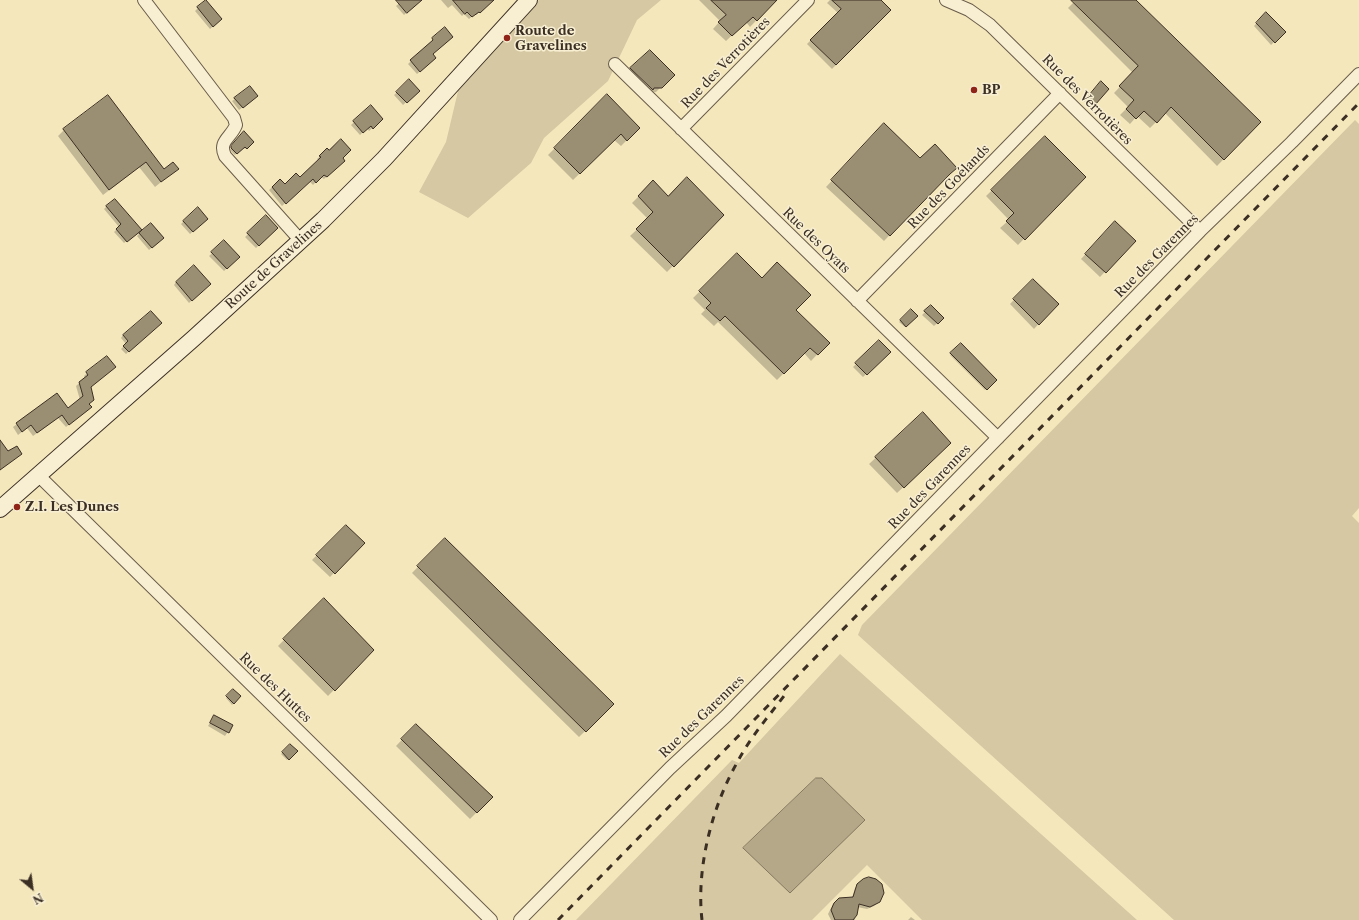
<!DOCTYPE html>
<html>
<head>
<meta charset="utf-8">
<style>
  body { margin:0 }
  #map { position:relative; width:1359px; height:920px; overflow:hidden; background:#f4e7bc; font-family:"Libre Caslon Text",serif }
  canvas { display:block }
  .north { position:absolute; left:12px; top:868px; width:40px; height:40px; -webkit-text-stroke:3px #f8efd3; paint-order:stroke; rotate:151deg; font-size:11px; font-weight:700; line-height:16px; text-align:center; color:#3b2f24 }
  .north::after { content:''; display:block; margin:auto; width:14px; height:18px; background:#3b2f24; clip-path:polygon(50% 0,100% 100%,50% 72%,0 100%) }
</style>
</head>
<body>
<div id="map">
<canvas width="1359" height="920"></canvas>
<div class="north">N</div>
</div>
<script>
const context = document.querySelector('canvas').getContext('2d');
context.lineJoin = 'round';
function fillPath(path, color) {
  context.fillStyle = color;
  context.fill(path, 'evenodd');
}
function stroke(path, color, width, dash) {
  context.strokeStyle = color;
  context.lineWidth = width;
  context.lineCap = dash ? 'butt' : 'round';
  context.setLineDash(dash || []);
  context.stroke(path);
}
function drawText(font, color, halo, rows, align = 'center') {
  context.font = font + ' "Libre Caslon Text",serif';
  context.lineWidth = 3;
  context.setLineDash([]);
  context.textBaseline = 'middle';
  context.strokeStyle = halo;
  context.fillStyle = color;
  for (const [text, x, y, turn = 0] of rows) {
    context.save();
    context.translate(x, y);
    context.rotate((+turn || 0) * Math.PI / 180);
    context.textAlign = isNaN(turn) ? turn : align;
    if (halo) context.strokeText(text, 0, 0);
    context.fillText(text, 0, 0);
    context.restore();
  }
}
fillPath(new Path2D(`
  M539,0H661L637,20L608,81L544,138L531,163L468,218L419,192L446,142L459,87Z
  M1355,120L1359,124V508L1352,516L1359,523V920H1174L858,635L862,625Z
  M840,654L1137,920H922L867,865L812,920H576L732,760L739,763Z`), '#d5c8a2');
const water = new Path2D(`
  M816,778H822L865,820L790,893L743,848Z`);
fillPath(water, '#b5a888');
stroke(water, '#847860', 1);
fillPath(new Path2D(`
  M403,0H417L416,4L404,15L396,6Z
  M441,0H493L476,15L475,14L469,19L464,14L462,16L452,5L448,8Z
  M699,0H773L775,1L750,27L746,22L726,41L713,29L720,21Z
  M830,0H880L890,10L832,69L807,44L838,13L827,3Z
  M1076,0H1135L1260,122L1217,166L1165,113L1150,128L1137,116L1130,124L1120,115L1128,107L1114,93L1133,73L1068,8Z
  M198,8L218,22L210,29L195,11Z
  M1266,13L1284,32L1271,45L1254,26Z
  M445,28L432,54V61L417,74L408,64Z
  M649,51L673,75L656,92L649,93L627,73Z
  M409,81L418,91L403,105L394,95Z
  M1101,83L1108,89L1091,107L1084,101Z
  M607,96L639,128L621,146L614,140L573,180L548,155Z
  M108,97L163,170L177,169L155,187L139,167L103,195L58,136L64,130Z
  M235,99H254L239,110L232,101Z
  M371,107L379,122L369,131L367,128L360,135L351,125Z
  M878,131L944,179L884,241L826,187Z
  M1045,138L1084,177L1018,245L1000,228L1009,220L986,196Z
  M252,142L245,149L243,147L235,155L230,150L233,144Z
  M327,150L342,158L344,160L324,179L321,177L313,185L309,181L282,206L269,190L280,180L285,185L300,178L319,161L317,159Z
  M653,182L668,197L723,215L667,272L630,236L648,219L632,203Z
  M107,206L138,232L124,243L114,232L119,227L104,209Z
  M266,217L277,228L256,248L245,237Z
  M184,221L204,222L190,234L181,224Z
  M1110,227L1134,241L1100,277L1081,259Z
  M140,233L160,241L149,250L137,236Z
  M224,242L239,257L224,271L209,256Z
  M737,255L828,343L811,361L804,353L777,380L718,322L714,326L701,314L705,310L693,298Z
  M1033,280L1057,304L1034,329L1010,304Z
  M176,282L207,287L189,303L174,285Z
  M931,306L943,318L934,326L922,315Z
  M911,311L917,316L905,327L899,322Z
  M160,323L126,354L121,349L126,344L121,338L123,335Z
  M879,341L889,352L863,377L853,367Z
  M961,344L996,380L985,390L950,355Z
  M107,357L90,388L87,411L66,427L58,418L33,436L27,428L18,435L13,427L57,394L68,409L80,400L76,386L85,378L84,376L87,373Z
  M923,414L944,449L897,493L869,464Z
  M346,526L363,543L330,577L312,560Z
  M445,539L613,704L579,737L412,573Z
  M324,600L373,650L328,696L278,646Z
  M233,690L240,696L232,705L226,698Z
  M214,716L232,726L225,736L208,726Z
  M416,725L492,797L470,819L396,746Z
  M290,746L296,751L287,760L281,754Z
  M858,885L878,903L874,906L867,909L857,907L855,920H831L828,914L833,904L837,901L852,898L855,888Z
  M911,917L915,920H908Z`), '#0003');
const building = new Path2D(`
  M206,0L222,19L213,27L197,7Z
  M396,0H422L407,13Z
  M453,0H494L480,13L479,12L472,17L467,12L465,14Z
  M711,0H777L757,21L753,17L732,36L718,22L726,15Z
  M832,0H881L891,10L836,65L810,40L841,9Z
  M1071,0H1136L1261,122L1224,160L1171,107L1157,123L1144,111L1136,119L1126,109L1134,100L1119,86L1138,66Z
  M1266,12L1286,32L1275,43L1256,23Z
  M445,27L453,37L433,54L436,58L420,72L410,60L433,40L432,38Z
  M650,50L675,75L662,88H654L653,90L630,68Z
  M409,79L420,91L407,103L396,92Z
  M1101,81L1109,89L1095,105L1087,98Z
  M250,86L258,96L243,108L234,98Z
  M607,94L640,128L627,141L621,134L580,174L554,148Z
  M108,95L164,169L173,162L179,169L161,182L146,162L109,190L63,129Z
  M371,105L383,119L373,129L371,126L363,133L353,121Z
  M884,123L920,158L935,144L957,168L950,174L890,236L831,180Z
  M244,131L254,142L247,149L245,147L237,154L231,148V146Z
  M1045,136L1086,177L1025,240L1006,221L1014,213L991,190Z
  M341,139L351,150L343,158L345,161L327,177L324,175L316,183L313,179L286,204L272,187L280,179L285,184L296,173L300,177L321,157L319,156L327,148L329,150Z
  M687,177L724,215L674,267L636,229L653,212L638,196L653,180L668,196Z
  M115,199L142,230L127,242L116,229L121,224L106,206Z
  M198,207L208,219L193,232L183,221Z
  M266,215L278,228L259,246L247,233Z
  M1115,221L1136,241L1106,273L1085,254Z
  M151,223L164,238L152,248L139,233Z
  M224,240L240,257L227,269L211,252Z
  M737,253L762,278L777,262L811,295L796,310L830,343L818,355L810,348L784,374L725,316L720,321L706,308L711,303L699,291Z
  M194,265L211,284L192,301L176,282Z
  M1033,279L1059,304L1039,325L1013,299Z
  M931,305L944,318L938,324L924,311Z
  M911,309L918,316L906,327L900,320Z
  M151,311L162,323L129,352L123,346L128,341L123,335Z
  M879,340L891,352L867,375L855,363Z
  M961,343L997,380L987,390L950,353Z
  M107,356L116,367L91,387L94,400L89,404L92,407L69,425L62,415L37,433L31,425L22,432L16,423L57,393L68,408L83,396L79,382L88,375L86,372Z
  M923,412L951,443L904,488L875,457Z
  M0,440L8,451L17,446L22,454L0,470Z
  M346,525L365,543L335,574L316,555Z
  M445,538L614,704L586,732L417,566Z
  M324,598L374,650L335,691L283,639Z
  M233,689L241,696L234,704L226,696Z
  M214,715L233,725L229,733L210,723Z
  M416,724L493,797L477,813L401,739Z
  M290,744L298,751L289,760L282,752Z
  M869,877L876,879L882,884L884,893L880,902L870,907L859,904L857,915L853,920H835L831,910L834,903L839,898L853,897L857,884L863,879Z`);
fillPath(building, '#9b8f73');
stroke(building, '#3b2f24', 1);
const street = new Path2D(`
  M144,0L234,118L236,125C231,138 218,141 225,156L301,241
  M946,0L969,10L990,25L1200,231
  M615,64L998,438
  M681,129L808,0
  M857,301L1060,93
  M39,476L491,920
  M520,920L670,768L726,716L1200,231L1292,142L1359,74`);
const secondary = new Path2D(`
  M0,509L194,338L323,220L384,159L529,0`);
stroke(street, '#695d4a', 14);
stroke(secondary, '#3b2f24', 18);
stroke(street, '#f8efd3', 12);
stroke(secondary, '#f8efd3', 16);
stroke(new Path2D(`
  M558,920L1359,103
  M702,920C696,868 712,806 738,761C750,738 768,717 784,696`), '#3b2f24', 3, [7, 7]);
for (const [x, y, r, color] of [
  [507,38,4,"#8f2418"],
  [974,90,4,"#8f2418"],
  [17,507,4,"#8f2418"]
]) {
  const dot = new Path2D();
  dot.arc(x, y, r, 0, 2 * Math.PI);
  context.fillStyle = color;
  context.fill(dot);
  stroke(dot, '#f8efd3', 1.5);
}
drawText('bold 13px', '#3b2f24', '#f8efd3', [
  ["Route de",515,31],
  ["Gravelines",515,46],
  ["BP",982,90],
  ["Z.I. Les Dunes",25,507]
], 'left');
drawText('13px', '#3b2f24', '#f8efd3', [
  ["Rue des Verrotières",726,63,-46],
  ["Rue des Verrotières",1087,100,45],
  ["Rue des Goélands",949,187,-46],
  ["Rue des Oyats",816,241,44],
  ["Rue des Garennes",1157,256,-45],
  ["Route de Gravelines",274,265,-42],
  ["Rue des Garennes",930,487,-46],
  ["Rue des Huttes",275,688,44],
  ["Rue des Garennes",702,717,-44]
]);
</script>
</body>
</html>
